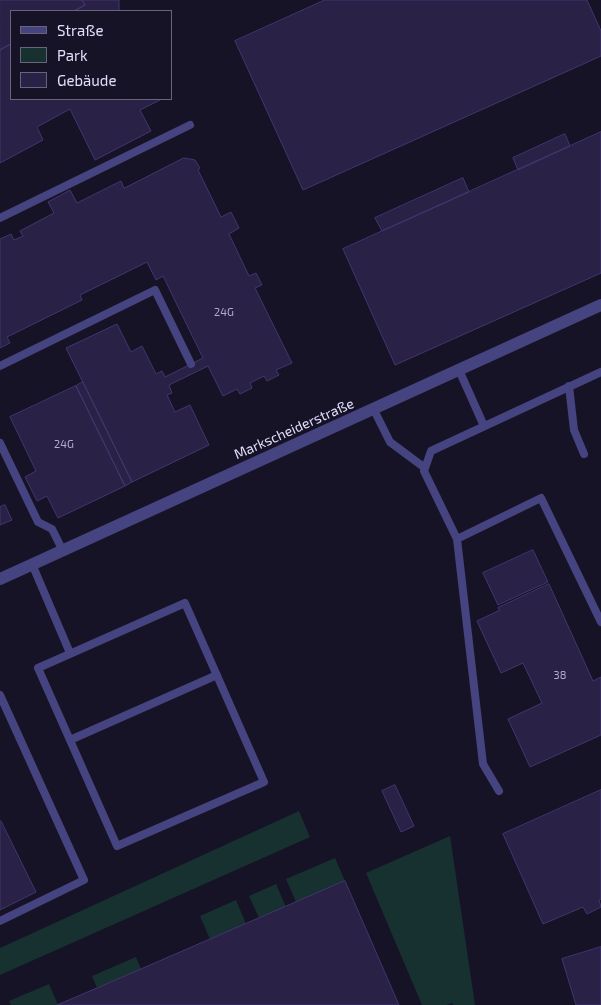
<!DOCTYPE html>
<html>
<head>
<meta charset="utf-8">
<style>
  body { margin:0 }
  #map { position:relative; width:601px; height:1005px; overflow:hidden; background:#171327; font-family:"Exo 2",sans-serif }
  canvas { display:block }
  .legend { position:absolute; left:10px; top:10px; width:162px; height:90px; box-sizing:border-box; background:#171327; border:1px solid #68647c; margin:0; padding:6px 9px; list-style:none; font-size:15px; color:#e1ddfb }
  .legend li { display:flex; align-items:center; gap:10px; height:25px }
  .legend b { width:25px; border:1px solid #68647c }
</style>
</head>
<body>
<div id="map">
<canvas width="601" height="1005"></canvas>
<ul class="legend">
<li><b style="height:6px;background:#464480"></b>Straße</li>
<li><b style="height:14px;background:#173030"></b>Park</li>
<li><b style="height:14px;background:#292146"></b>Gebäude</li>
</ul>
</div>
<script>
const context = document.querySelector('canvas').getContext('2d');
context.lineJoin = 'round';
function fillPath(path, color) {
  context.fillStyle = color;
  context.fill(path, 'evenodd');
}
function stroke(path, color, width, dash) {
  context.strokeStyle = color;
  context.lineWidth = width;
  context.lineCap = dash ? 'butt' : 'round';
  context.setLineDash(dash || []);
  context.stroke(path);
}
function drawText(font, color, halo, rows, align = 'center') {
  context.font = font + ' "Exo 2",sans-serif';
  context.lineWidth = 4;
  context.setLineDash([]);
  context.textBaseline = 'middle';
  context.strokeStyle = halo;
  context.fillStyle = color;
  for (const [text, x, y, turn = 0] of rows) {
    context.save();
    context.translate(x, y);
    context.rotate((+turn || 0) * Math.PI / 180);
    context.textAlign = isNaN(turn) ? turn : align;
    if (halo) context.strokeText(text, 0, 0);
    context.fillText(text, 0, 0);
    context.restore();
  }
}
fillPath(new Path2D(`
  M299,811L310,837L0,975V948Z
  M450,836L475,1005H453L452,1003L447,1005H422L366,873Z
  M335,858L345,881L296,902L286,879Z
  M276,884L286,907L259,918L249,896Z
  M236,900L246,924L210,939L200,916Z
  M136,957L141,969L97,988L92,976Z
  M49,984L58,1005H11L9,1001Z`), '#173030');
const building = new Path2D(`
  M0,0H82L85,5L74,11H11V44L0,50Z
  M82,0H119V11H74L85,5Z
  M325,0H587L601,31V56L303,190L235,41Z
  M11,44V99H162L140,110L151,131L95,160L70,109L37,127L43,140L0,163V50Z
  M601,132V273L395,365L343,249Z
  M565,134L570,146L518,170L513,158Z
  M184,158L195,160L200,168L198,170L221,217L231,212L239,228L229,234L249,276L256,273L262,285L255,288L292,363L276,370L279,375L267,381L264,376L250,383L252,388L240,394L237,389L223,396L208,366L169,385L172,393L167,395L175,412L190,405L209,445L132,482L66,348L117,324L131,352L142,346L156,374L162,371L165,377L203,358L163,276L156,280L147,262L80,295L82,300L7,337L10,343L0,348V239L11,234L14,240L23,236L20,231L54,213L48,202L70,190L77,203L121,181L124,188Z
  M463,178L469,192L382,231L375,218Z
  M83,382L132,482L125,486L76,386Z
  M76,386L125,486L58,518L47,496L37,501L25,477L36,471L10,417Z
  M5,505L12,520L0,525V507Z
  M533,550L548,582L498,605L483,573Z
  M549,584L593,681L601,677V735L530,767L508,719L542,703L523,663L501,673L477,621L500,610L498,608Z
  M395,785L414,826L401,832L382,791Z
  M601,790V899L599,900L601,907L587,914L583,907L543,924L503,834Z
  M1,821L36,892L0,910V822Z
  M345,881L399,1005H57L97,988Z
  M601,947V1005H576L562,959Z`);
fillPath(building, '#292146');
stroke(building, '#42366f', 1);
stroke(new Path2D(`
  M0,218L190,125
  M0,366L155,290L191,364
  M459,370L484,426
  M601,372L431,451L424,471L457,539L541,498L601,622
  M569,386L574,430L584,454
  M374,410L390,442L425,468
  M0,443L38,522L52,529L63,551
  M457,539L483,764L499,791
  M32,564L70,653
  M185,603L264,782L117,846L38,668Z
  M0,695L84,880L0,921
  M70,740L217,675`), '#464480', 8);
stroke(new Path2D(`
  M0,579L601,305`), '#464480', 12);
drawText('11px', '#b3aece', null, [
  ["24G",224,312],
  ["24G",64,444],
  ["38",560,675]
]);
drawText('14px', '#e1ddfb', '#171327', [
  ["Markscheiderstraße",294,429,-24]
]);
</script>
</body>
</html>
